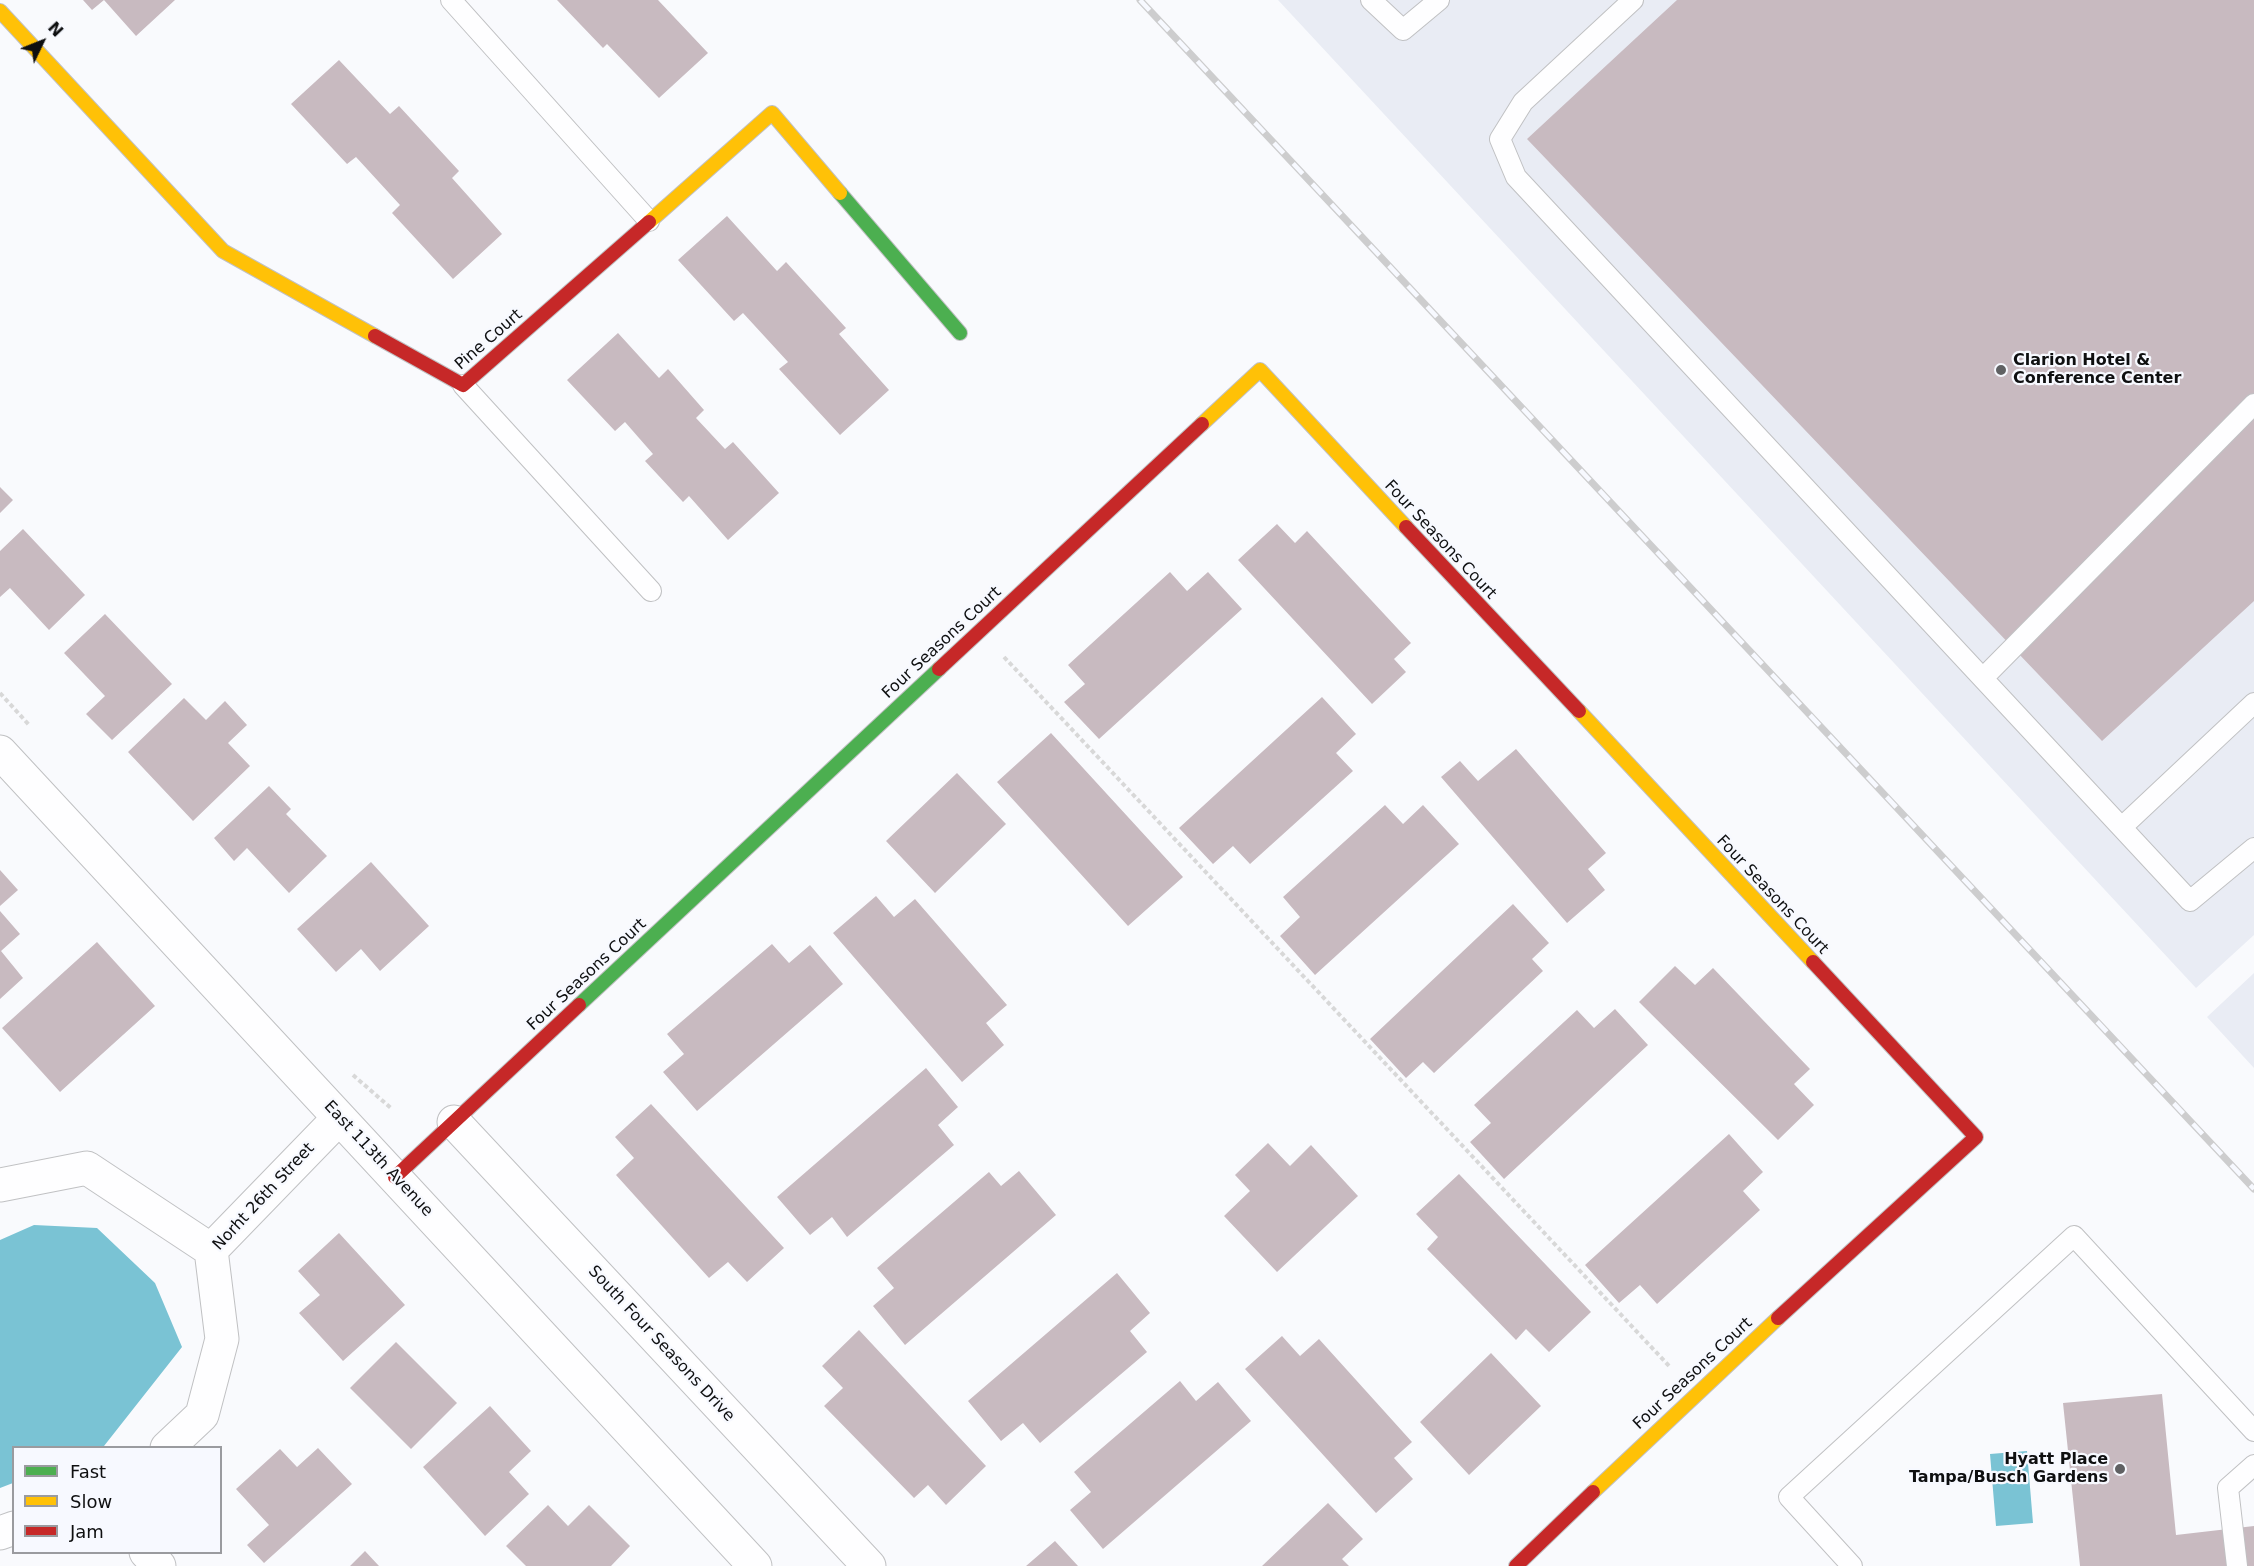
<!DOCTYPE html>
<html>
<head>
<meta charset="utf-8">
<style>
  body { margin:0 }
  #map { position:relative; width:2254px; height:1566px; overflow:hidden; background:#f9fafd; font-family:"DejaVu Sans",sans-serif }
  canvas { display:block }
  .legend { position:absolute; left:12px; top:1446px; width:210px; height:108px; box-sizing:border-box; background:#f7f9ff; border:2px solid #9a9b9f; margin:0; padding:8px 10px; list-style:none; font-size:18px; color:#0e0f10 }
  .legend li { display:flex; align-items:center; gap:12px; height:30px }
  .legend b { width:30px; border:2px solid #9a9b9f }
  .north { position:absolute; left:12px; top:12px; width:60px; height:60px; -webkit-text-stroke:4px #f7f9ff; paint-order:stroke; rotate:47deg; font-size:16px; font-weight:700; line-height:24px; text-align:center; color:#0e0f10 }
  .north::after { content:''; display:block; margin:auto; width:21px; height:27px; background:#0e0f10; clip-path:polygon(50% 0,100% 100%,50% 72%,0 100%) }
</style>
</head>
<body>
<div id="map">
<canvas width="2254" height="1566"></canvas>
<ul class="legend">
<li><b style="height:8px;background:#4caf50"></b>Fast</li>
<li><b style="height:8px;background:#ffc107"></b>Slow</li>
<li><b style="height:8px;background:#c62828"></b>Jam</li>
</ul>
<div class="north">N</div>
</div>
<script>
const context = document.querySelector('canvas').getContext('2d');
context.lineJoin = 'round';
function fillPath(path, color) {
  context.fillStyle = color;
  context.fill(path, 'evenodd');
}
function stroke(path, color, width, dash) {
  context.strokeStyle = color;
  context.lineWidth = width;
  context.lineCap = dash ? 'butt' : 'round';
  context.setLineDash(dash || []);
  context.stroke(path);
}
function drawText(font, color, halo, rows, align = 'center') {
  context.font = font + ' "DejaVu Sans",sans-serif';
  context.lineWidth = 4.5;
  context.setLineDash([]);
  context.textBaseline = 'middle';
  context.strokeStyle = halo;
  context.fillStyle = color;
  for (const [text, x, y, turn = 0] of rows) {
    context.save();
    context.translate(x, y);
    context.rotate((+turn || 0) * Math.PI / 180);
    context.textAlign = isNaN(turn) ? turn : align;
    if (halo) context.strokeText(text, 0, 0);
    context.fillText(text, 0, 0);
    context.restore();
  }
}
fillPath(new Path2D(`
  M1278,0H2254V935L2196,988Z
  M2254,973V1068L2207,1017Z`), '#e9ecf4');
fillPath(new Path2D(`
  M34,1225L97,1228L155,1283L182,1347L104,1446L14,1448L13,1483L0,1488V1240Z
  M2027,1451L2033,1523L1996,1526L1990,1454Z`), '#7ac3d4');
fillPath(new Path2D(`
  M83,0H175L136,36L104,0L92,10Z
  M557,0H658L708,53L659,98L607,44L603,48Z
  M1677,0H2254V601L2102,741L1527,139Z
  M339,60L390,114L399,106L459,171L452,178L502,234L453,279L392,213L400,205L356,157L347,164L291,104Z
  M727,216L777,271L786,262L846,328L839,334L889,390L840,435L779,369L788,362L743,313L734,321L678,260Z
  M618,333L659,378L668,369L704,410L696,418L725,449L733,442L779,493L728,540L689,496L683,502L645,461L653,454L625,422L615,431L567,380Z
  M0,487L13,500L0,513Z
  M1277,524L1295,543L1307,531L1411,643L1394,659L1406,672L1372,704L1238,560Z
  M23,529L85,595L49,630L10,588L0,597V551Z
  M1170,572L1187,591L1208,572L1242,609L1099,739L1064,702L1085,684L1068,665Z
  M105,614L172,684L112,740L86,714L105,696L64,653Z
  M1322,697L1356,734L1336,753L1353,771L1250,864L1233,846L1213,864L1179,828Z
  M184,698L206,720L225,701L247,725L228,743L250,766L193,821L128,752Z
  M1051,733L1183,877L1128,926L997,782Z
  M1516,749L1606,853L1588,869L1605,890L1567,923L1441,777L1460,761L1478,781Z
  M957,773L1006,824L935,893L886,841Z
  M269,786L291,809L286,814L327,856L289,893L247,848L234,861L214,838Z
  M1385,805L1403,824L1423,805L1459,844L1315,975L1280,936L1300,917L1283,897Z
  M371,862L429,926L380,971L361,949L336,972L297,929Z
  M0,870L18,890L0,906Z
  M876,896L894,917L915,899L1007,1005L986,1023L1004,1045L962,1082L833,933Z
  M1513,904L1549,943L1532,959L1543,971L1434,1073L1423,1062L1406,1078L1370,1039Z
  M0,911L20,934L1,951L23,978L0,999Z
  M97,942L155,1006L60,1092L2,1028Z
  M772,944L789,963L810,945L843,984L697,1111L663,1072L684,1054L667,1034Z
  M1675,966L1695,985L1713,968L1810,1069L1794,1084L1814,1105L1778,1140L1639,1002Z
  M1615,1009L1648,1045L1504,1179L1470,1142L1491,1123L1474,1105L1577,1010L1594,1028Z
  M926,1068L958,1107L938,1125L954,1145L847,1237L832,1217L810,1235L777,1197Z
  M651,1104L784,1248L747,1282L728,1262L709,1278L616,1175L634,1158L615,1137Z
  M1729,1134L1763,1172L1743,1191L1760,1210L1657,1304L1640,1285L1619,1303L1585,1265Z
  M1268,1143L1290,1166L1311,1145L1358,1196L1277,1272L1224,1216L1250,1191L1235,1175Z
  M1019,1171L1056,1215L905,1345L873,1306L894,1288L877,1268L989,1172L1001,1186Z
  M1459,1174L1591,1312L1549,1352L1526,1329L1516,1340L1427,1249L1438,1237L1416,1214Z
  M339,1233L405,1305L343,1361L299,1313L320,1295L298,1271Z
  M1117,1273L1150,1313L1130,1331L1147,1352L1040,1443L1023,1423L1001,1441L968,1401Z
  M859,1330L986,1466L946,1505L928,1485L914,1498L824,1406L843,1388L822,1366Z
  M1282,1336L1300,1356L1319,1339L1412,1442L1394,1458L1413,1479L1376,1513L1245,1369Z
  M396,1342L457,1403L411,1449L350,1388Z
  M1491,1353L1541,1406L1469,1475L1420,1422Z
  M1180,1381L1196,1401L1218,1382L1251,1421L1103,1549L1070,1510L1091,1492L1074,1472Z
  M2162,1394L2176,1535L2254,1526V1566H2080L2063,1403Z
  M490,1406L531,1451L509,1472L529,1494L485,1536L423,1467Z
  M318,1448L352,1484L264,1563L247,1545L269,1525L236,1489L280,1449L297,1467Z
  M1328,1503L1363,1539L1342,1559L1349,1566H1262Z
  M548,1505L568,1526L589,1505L630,1546L611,1566H526L506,1546Z
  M1055,1541L1078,1566H1026Z
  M365,1551L379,1566H350Z`), '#c8bac0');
const lane = new Path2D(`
  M451,0L649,221
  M1371,0L1403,30L1439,0
  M1633,0L1523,102L1500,139L1516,177L2190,901L2254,848
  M463,385L651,591
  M1983,678L2254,404
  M2122,827L2254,703
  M1852,1566L1789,1497L2074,1236L2254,1431
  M2237,1566L2228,1488L2254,1465`);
const street = new Path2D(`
  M0,752L755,1566
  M454,1122L869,1566
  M0,1185L87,1168L211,1250
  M167,1448L202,1415L222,1339L211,1250L339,1118
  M0,1533L14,1528
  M146,1552L159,1566`);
const fast = new Path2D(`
  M840,193L960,333
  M579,1005L939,669`);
const slow = new Path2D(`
  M0,11L223,251L375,336
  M649,222L772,113L840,193
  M1202,424L1260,370L1406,527
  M1579,711L1813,962
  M1593,1492L1778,1318`);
const jam = new Path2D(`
  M375,336L463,385L649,222
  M1406,527L1579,711
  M939,669L1202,424
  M395,1177L579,1005
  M1778,1318L1976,1137L1813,962
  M1516,1566L1593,1492`);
stroke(lane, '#c0c1c3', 22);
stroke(street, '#c0c1c3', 35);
stroke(fast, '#c0c1c3', 16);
stroke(slow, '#c0c1c3', 16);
stroke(jam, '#c0c1c3', 16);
stroke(new Path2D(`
  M1004,657L1670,1367
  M0,693L30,726
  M353,1075L392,1109`), '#d8d8d8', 4, [4.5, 3]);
stroke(lane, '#fefeff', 20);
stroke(street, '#fefeff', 33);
stroke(fast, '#4caf50', 14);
stroke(slow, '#ffc107', 14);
stroke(jam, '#c62828', 14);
const rail = new Path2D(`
  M1140,0L2254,1189`);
stroke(rail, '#cdcdce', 7);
stroke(rail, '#f7f9ff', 4.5, [14]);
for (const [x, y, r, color] of [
  [2001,370,6,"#606163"],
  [2120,1469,6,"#606163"]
]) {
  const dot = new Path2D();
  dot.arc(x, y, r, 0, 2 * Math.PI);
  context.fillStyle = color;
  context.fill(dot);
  stroke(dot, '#f7f9ff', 2);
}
drawText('16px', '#0e0f10', '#f7f9ff', [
  ["Pine Court",489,340,-41],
  ["Four Seasons Court",1440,540,47],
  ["Four Seasons Court",942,643,-43],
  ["Four Seasons Court",1772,895,47],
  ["Four Seasons Court",587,975,-43],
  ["East 113th Avenue",378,1159,47],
  ["Norht 26th Street",264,1197,-47],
  ["South Four Seasons Drive",661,1344,47],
  ["Four Seasons Court",1693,1374,-43]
]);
drawText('bold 16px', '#0e0f10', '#f7f9ff', [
  ["Clarion Hotel &",2013,361],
  ["Conference Center",2013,379],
  ["Hyatt Place",2108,1460,"right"],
  ["Tampa/Busch Gardens",2108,1478,"right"]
], 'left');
</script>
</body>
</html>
